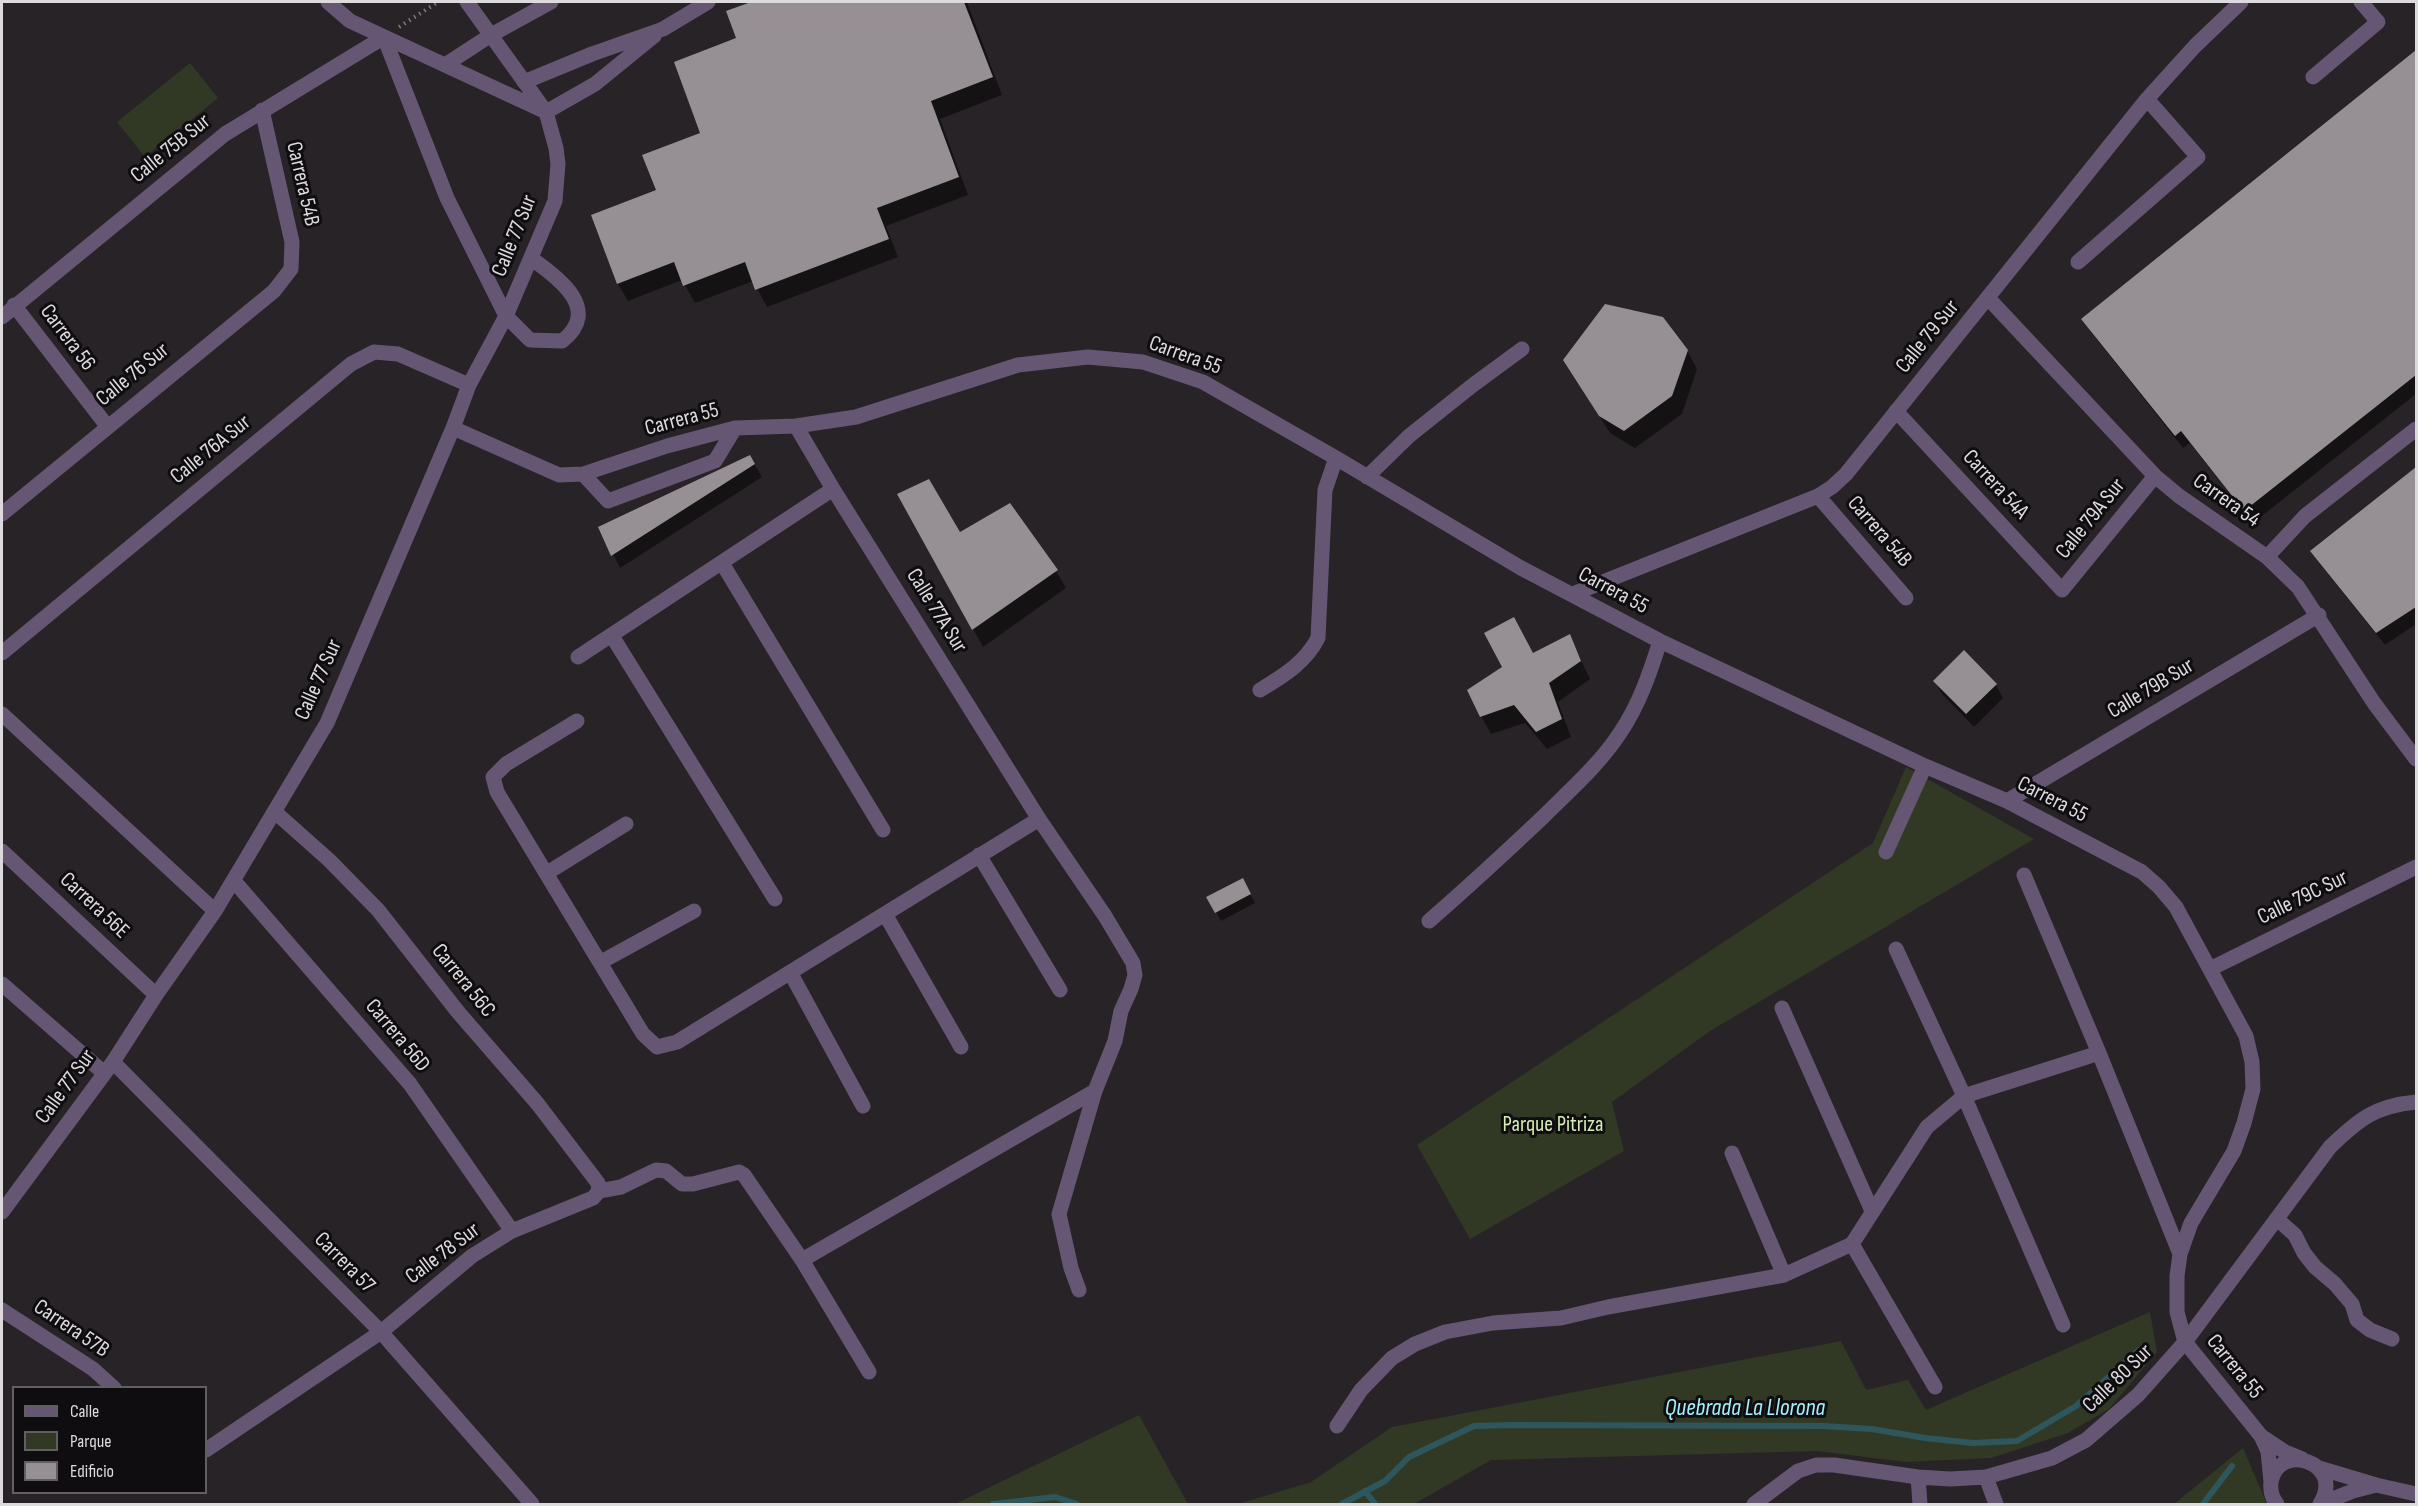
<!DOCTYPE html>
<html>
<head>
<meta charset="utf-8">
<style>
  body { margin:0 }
  #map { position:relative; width:2418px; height:1506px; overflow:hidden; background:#282327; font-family:"Sofia Sans Condensed",sans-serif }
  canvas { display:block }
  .frame { position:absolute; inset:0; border:3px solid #dddadd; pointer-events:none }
  .legend { position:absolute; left:12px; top:1386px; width:195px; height:108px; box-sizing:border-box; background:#0f0d0f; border:2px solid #615f61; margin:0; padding:8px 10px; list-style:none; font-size:18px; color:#dddadd }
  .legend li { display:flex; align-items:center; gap:12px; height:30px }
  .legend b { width:30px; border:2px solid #615f61 }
</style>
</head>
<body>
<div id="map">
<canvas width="2418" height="1506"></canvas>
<div class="frame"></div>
<ul class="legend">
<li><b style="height:8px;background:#655774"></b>Calle</li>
<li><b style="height:16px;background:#313925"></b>Parque</li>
<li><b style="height:16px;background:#969095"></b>Edificio</li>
</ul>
</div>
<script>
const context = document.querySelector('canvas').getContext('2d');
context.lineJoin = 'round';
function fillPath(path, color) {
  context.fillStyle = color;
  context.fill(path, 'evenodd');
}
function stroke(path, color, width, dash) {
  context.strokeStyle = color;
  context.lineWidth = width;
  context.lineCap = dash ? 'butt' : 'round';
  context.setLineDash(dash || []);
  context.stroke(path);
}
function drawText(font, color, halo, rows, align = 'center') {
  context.font = font + ' "Sofia Sans Condensed",sans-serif';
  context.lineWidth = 6;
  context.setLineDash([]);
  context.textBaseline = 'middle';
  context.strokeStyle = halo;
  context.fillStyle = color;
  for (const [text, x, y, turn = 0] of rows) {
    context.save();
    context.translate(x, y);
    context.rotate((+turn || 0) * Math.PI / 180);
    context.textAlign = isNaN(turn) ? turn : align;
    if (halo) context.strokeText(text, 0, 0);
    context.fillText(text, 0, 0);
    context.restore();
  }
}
fillPath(new Path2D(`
  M190,63L218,98L145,157L117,122Z
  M1906,767L2034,839L1710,1031L1612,1102L1624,1151L1470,1239L1417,1145L1873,843Z
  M2150,1312L2157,1352L2109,1409L2068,1433L1991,1458L1906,1462L1817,1451L1491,1460L1414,1504H1238L1311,1482L1392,1427L1841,1341L1866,1390L1908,1380L1926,1410Z
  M1139,1415L1188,1504H955Z
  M2243,1448L2266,1502L2264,1504H2174Z`), '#313925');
fillPath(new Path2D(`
  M755,2H967L1002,95L940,119L968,195L886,226L898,257L767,307L753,281L695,303L682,280L628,301L618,284L593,216L658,191L702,133L738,39L728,12Z
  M2416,52V394L2253,523L2190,443L2183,448L2091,332L2083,319Z
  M1687,350L1697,369L1682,414L1635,448L1610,433L1575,378Z
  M750,457L762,477L620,568L600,528Z
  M2416,469V624L2385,645L2320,564L2312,551Z
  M899,495L960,535L1056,571L1066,588L983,647Z
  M1569,636L1590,679L1558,702L1571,737L1547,749L1525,723L1491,734L1481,716L1533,654Z
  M1935,681L1996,685L2003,698L1974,727L1942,694Z
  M1242,880L1255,903L1221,921L1208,897Z`), '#0007');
stroke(new Path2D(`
  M1365,1491L1375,1504
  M993,1504L1055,1497L1077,1504
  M1342,1504L1385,1481L1409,1457L1474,1426L1511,1425L1823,1426L1872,1429L1925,1438L1973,1443L2017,1441L2076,1406L2139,1350
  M2203,1504L2232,1466`), '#2e575d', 6);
fillPath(new Path2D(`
  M751,2H964L993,77L931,101L959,177L877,208L889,239L755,290L745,262L683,286L674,262L617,284L591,215L656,190L642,155L700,133L674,62L736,38L726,11Z
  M2416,50V375L2244,511L2181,431L2175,436L2081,319Z
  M1605,304L1663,317L1688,350L1672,396L1624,431L1599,416L1563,360Z
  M750,455L755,464L611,556L598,527Z
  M2416,467V607L2376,633L2310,551Z
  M929,479L960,532L1010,503L1058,570L972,630L897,494Z
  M1514,617L1533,653L1570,634L1581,661L1549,683L1562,719L1536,732L1514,705L1480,717L1467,690L1502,667L1484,633Z
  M1964,650L1997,684L1966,714L1933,681Z
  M1243,878L1251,894L1215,913L1206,897Z`), '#969095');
stroke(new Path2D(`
  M399,27L438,2`), '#7d797c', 4, [1.5, 4.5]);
stroke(new Path2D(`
  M328,2L350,21L544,111
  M384,37L447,198L506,316L530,340L562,341C602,310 559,278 532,259
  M445,65L491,35L551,2
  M2313,77L2378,22L2361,2
  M524,82L592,54L663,29L708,2
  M546,112L595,84L654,36
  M2078,262L2198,157L2147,99
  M1988,298L2155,476L2179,496L2267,557L2298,587L2374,703L2416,759
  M14,305L107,426
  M2,317L225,134L384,37
  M1896,411L2062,590L2155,476
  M796,426L833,489L1039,819L1105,916L1133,963L1135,975L1131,989L1121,1011L1115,1041L1095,1091L1059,1214L1071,1268L1079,1290
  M453,428L559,475L583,474L667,446L735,428L796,426L856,417L1018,365L1088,357L1143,362L1203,382L1336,458L1521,568L1660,641L1925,766L2007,801L2142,872L2159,887L2176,907L2246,1036L2252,1062L2253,1089L2244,1123L2234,1151L2191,1223L2180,1254L2177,1276V1312L2185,1342L2261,1436L2285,1452L2302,1459
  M583,474L608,501L715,461L735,428
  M1367,477L1409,436L1473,385L1522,349
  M1818,496L1906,598
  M2,514L274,291L291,269L292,242L262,110
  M2267,557L2305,516L2416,429
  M722,563L883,830
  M1573,594L1818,496L1832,487L1846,474L2147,99L2195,46L2241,2
  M612,636L775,899
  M2,653L351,364L374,352L398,354L469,385
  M578,657L833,489
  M1260,690C1283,676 1305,663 1318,638L1325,490L1336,458
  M2,714L215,911
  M577,721L506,764L493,777L497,792L643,1034L657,1047L677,1042L1039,819
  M2007,801L2319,615
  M275,812L329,860L378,910L458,1012L537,1103L598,1183L599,1191
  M2,851L156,995
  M1886,852L1925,766
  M979,855L1060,990
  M547,873L626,824
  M2024,875L2099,1053L2180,1254
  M234,881L410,1084L512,1231
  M885,914L961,1047
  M1429,921C1468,887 1506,852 1543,817C1570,790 1599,765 1620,733C1639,705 1650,673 1660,641
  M1896,949L1964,1096L2063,1325
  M601,962L694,911
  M2210,969L2416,867
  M790,972L863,1106
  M2,984L104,1073
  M1782,1008L1872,1211
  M113,1062L381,1332L532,1504
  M1732,1153L1784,1275
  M599,1191L621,1187L656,1170L666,1171L682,1184H693L739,1172L744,1175L802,1260L869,1372
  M2,1212L113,1062L156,995L215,911L327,723L453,428L469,385L506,316L555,201L558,164L556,148L546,112L467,2
  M2277,1219L2295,1235L2304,1253L2315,1267L2335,1284L2352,1304L2357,1320L2370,1330L2392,1339
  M1852,1244L1935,1387
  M802,1260L1095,1091
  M2,1310L93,1369L114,1388
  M1337,1426L1361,1390L1392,1358L1415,1344L1445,1332L1493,1323L1561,1318L1608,1307L1784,1275L1852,1244L1927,1127L1964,1096L2099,1053
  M2261,1436L2268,1451L2271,1482
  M206,1450L381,1332L472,1256L512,1231L593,1198L599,1191
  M2319,1468L2376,1485L2416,1494
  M1918,1477L1920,1504
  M1986,1477L1996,1504
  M1754,1504L1798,1471L1816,1465H1834L1918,1477L1950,1479L1986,1477L2052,1458L2086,1440L2138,1395L2185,1342L2330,1147C2359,1119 2375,1106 2416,1102
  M2277,1504C2272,1498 2270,1491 2271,1482C2278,1441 2346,1462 2320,1504
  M2320,1504L2353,1491L2376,1485`), '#655774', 15);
drawText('22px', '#dddadd', '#0f0d0f', [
  ["Calle 75B Sur",171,149,-39],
  ["Carrera 54B",302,184,77],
  ["Calle 77 Sur",515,236,-68],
  ["Calle 79 Sur",1928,337,-51],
  ["Carrera 56",67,338,53],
  ["Carrera 55",1185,356,20],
  ["Calle 76 Sur",133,375,-39],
  ["Carrera 55",682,420,-15],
  ["Calle 76A Sur",211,450,-39],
  ["Carrera 54A",1995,485,47],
  ["Carrera 54",2226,501,35],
  ["Calle 79A Sur",2091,519,-51],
  ["Carrera 54B",1879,532,49],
  ["Carrera 55",1613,591,28],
  ["Calle 77A Sur",936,611,58],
  ["Calle 77 Sur",319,680,-66],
  ["Calle 79B Sur",2151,689,-31],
  ["Carrera 55",2052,800,27],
  ["Calle 79C Sur",2303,898,-26],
  ["Carrera 56E",94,906,43],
  ["Carrera 56C",463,981,51],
  ["Carrera 56D",397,1036,50],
  ["Calle 77 Sur",66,1087,-54],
  ["Calle 78 Sur",443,1254,-37],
  ["Carrera 57",344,1263,45],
  ["Carrera 57B",71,1329,34],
  ["Carrera 55",2234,1367,51],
  ["Calle 80 Sur",2118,1379,-44]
]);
drawText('22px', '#d5ecb5', '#0f0d0f', [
  ["Parque Pitriza",1553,1125]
]);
drawText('italic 24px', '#a5f1fc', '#0f0d0f', [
  ["Quebrada La Llorona",1745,1409]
]);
</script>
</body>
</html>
